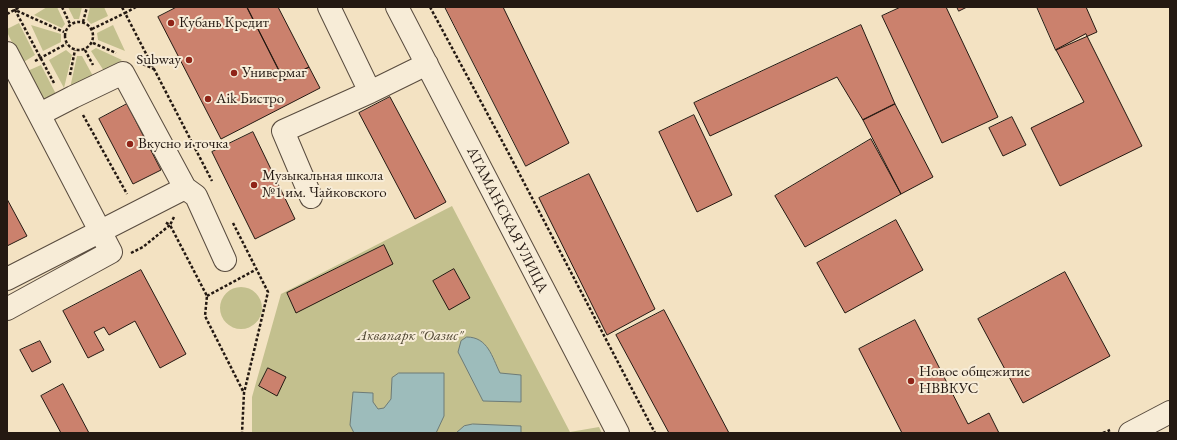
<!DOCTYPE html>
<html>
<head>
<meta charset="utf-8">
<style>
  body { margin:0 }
  #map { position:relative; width:1177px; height:440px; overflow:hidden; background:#f3e2c2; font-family:"EB Garamond",serif }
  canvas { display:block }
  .frame { position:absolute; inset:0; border:8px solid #241912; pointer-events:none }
</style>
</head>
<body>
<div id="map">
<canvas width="1177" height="440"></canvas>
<div class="frame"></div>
</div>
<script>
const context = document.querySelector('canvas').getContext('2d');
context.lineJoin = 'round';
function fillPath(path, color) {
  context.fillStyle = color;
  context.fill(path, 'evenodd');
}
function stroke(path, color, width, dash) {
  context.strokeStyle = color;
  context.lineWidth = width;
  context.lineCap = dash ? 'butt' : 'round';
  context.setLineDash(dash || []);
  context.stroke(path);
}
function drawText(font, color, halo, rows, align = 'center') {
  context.font = font + ' "EB Garamond",serif';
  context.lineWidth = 4;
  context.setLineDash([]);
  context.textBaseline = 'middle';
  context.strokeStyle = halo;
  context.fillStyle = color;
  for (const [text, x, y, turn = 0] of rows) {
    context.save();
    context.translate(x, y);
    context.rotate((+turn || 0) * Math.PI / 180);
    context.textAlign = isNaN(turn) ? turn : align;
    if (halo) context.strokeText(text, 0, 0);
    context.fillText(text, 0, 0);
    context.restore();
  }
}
fillPath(new Path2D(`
  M47,7H57L65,24L62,28L34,15Z
  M68,7H82L79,19H74Z
  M90,7H104L108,16L91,24L87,20Z
  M19,23L35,55L22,63L7,32V29Z
  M31,25L61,34V42L43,51Z
  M113,25L125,51L98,40L97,33Z
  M96,48L122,60L104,71L91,51Z
  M66,50L72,55L64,88L49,60Z
  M77,56H82L93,76L70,88Z
  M41,65L57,96L50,99L38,97L25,72Z
  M452,206L570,432L599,427L602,433H252V397L281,294Z
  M220 308a21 21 0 1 1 42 0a21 21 0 1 1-42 0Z`), '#c3c08e');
const water = new Path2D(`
  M467,337C488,337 492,357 500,373L521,375V402L483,401L458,352L461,341Z
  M399,373H444V416L437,431L436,433H354L350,425L353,392L373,393V402L378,409L384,408L391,399L392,378Z
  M473,424L521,426V433H456L464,426Z`);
fillPath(water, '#9dbcbb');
stroke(water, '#6d7b77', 1);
const building = new Path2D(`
  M177,7H247L284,80L309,67L320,88L221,139L158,17Z
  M247,7H278L309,67L284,80Z
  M445,7H503L569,143L526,166Z
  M901,7H946L998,117L942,143L882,16Z
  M957,7H967L959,11Z
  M1037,7H1086L1097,32L1056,50Z
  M861,25L895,104L863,120L837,77L710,136L694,103Z
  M1086,34L1142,146L1060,186L1031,128L1084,102L1056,50Z
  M390,97L446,202L415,219L359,113Z
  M127,104L161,170L133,184L99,119Z
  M895,104L933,177L901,194L863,120Z
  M694,115L732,195L697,212L659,132Z
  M1012,117L1026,145L1003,156L989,128Z
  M253,132L295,219L255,239L212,152Z
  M871,139L901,194L805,247L775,196Z
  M589,174L655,309L607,335L539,198Z
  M7,199L27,236L7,246Z
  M896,220L923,270L845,313L817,263Z
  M384,245L393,264L296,313L287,293Z
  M454,269L470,298L449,310L433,281Z
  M141,270L186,354L160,368L135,321L109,335L104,327L94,332L104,350L88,358L63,311Z
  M1065,272L1110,356L1023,403L978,319Z
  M664,310L729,433H669L616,335Z
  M915,320L968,424L989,413L999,433H902L859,349Z
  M40,341L51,362L32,372L20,350Z
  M268,368L286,377L277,396L259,386Z
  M63,384L89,433H61L41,396Z`);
fillPath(building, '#cb816d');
stroke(building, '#241912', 1);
const minor = new Path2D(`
  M329,7L370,92L427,64
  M397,7L618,433
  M7,53L111,252L7,309
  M40,114L73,97L123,73L185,188L196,196L225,260
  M311,197L283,131L370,92
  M7,279L185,188
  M1130,433L1170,412`);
stroke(minor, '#584b3e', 24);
stroke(new Path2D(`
  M62,7L70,24
  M136,7L125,13L212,181
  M430,7L508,152L655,433
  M7,14L20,7
  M65 36a14 14 0 1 1 28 0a14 14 0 1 1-28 0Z
  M83,22L87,7
  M92,29L125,13L122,7
  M93,43L116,53
  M85,50L93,65
  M35,61L66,44
  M143,64L154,69
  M70,75L75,50
  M54,83L15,10L64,32
  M83,115L127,194
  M174,217L170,225L207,296L205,316L244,393
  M233,223L268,292L244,393L242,433
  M131,253L143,247L170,225L165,222
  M207,296L257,269
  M1103,433L1110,430`), '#241912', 2.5, [3, 2]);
stroke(minor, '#f7ecd7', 22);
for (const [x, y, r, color] of [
  [171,23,4,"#8f2418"],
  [189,60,4,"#8f2418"],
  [234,73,4,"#8f2418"],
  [208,99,4,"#8f2418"],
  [130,144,4,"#8f2418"],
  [254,185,4,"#8f2418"],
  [911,381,4,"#8f2418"]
]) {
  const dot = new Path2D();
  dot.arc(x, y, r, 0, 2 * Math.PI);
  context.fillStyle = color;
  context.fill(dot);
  stroke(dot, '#f7ecd7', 1.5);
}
drawText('15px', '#241912', '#f7ecd7', [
  ["Кубань Кредит",179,23],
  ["Subway",181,60,"right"],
  ["Универмаг",242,73],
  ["Aik Бистро",216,99],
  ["Вкусно и точка",138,144],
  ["Музыкальная школа",262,176],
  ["№1 им. Чайковского",262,193],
  ["Новое общежитие",919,372],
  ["НВВКУС",919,389]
], 'left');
drawText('15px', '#241912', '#f7ecd7', [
  ["АТАМАНСКАЯ УЛИЦА",507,220,63]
]);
drawText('italic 15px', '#544b37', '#f7ecd7', [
  ["Аквапарк \"Оазис\"",410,336]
]);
</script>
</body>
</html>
